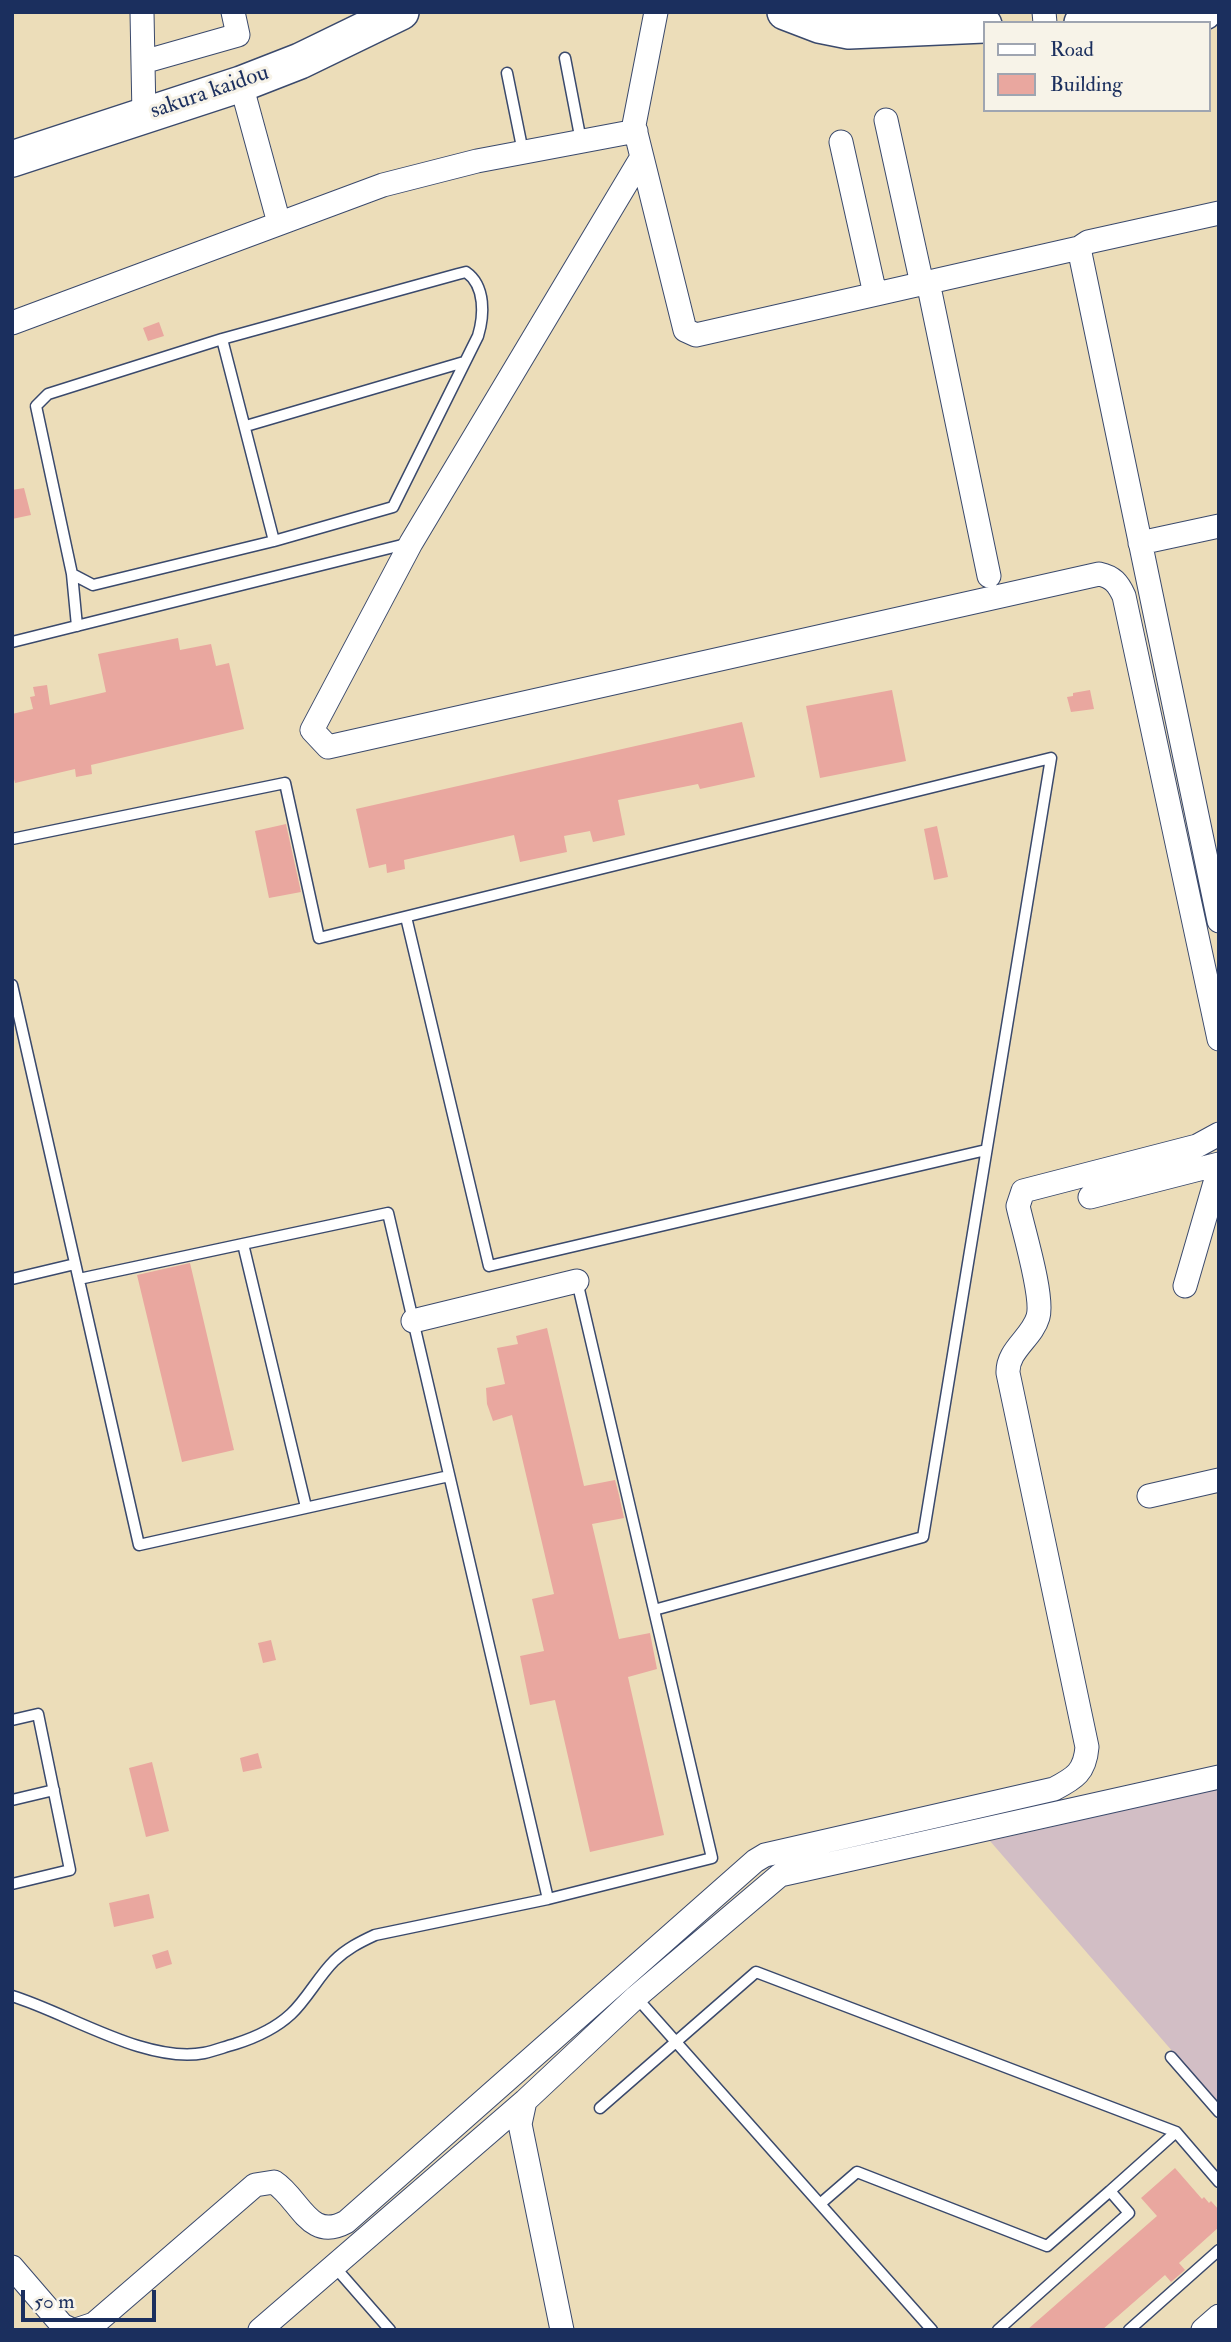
<!DOCTYPE html>
<html>
<head>
<meta charset="utf-8">
<style>
  body { margin:0 }
  #map { position:relative; width:1231px; height:2342px; overflow:hidden; background:#ecddb9; font-family:"IM FELL Double Pica",serif }
  canvas { display:block }
  .frame { position:absolute; inset:0; border:14px solid #1b2f5e; pointer-events:none }
  .legend { position:absolute; left:983px; top:21px; width:228px; height:91px; box-sizing:border-box; background:#f7f3e8; border:2px solid #9fa5b1; margin:0; padding:9px 12px; list-style:none; font-size:21px; color:#1b2f5e }
  .legend li { display:flex; align-items:center; gap:14px; height:35px }
  .legend b { width:35px; border:2px solid #9fa5b1 }
  .scale { position:absolute; left:21px; top:2290px; width:135px; height:32px; box-sizing:border-box; border:4px solid #1b2f5e; border-top:0; padding-left:9px; font-size:21px; line-height:24px; white-space:nowrap; color:#1b2f5e; -webkit-text-stroke:5px #f7f3e8; paint-order:stroke }
</style>
</head>
<body>
<div id="map">
<canvas width="1231" height="2342"></canvas>
<div class="frame"></div>
<ul class="legend">
<li><b style="height:9px;background:#fff"></b>Road</li>
<li><b style="height:19px;background:#e9a79f"></b>Building</li>
</ul>
<div class="scale">50 m</div>
</div>
<script>
const context = document.querySelector('canvas').getContext('2d');
context.lineJoin = 'round';
function fillPath(path, color) {
  context.fillStyle = color;
  context.fill(path, 'evenodd');
}
function stroke(path, color, width, dash) {
  context.strokeStyle = color;
  context.lineWidth = width;
  context.lineCap = dash ? 'butt' : 'round';
  context.setLineDash(dash || []);
  context.stroke(path);
}
function drawText(font, color, halo, rows, align = 'center') {
  context.font = font + ' "IM FELL Double Pica",serif';
  context.lineWidth = 6;
  context.setLineDash([]);
  context.textBaseline = 'middle';
  context.strokeStyle = halo;
  context.fillStyle = color;
  for (const [text, x, y, turn = 0] of rows) {
    context.save();
    context.translate(x, y);
    context.rotate((+turn || 0) * Math.PI / 180);
    context.textAlign = isNaN(turn) ? turn : align;
    if (halo) context.strokeText(text, 0, 0);
    context.fillText(text, 0, 0);
    context.restore();
  }
}
fillPath(new Path2D(`
  M1219,1789V2105L990,1841Z`), '#d2bec5');
fillPath(new Path2D(`
  M159,322L164,336L148,341L143,328Z
  M24,488L31,515L12,519V490Z
  M178,638L180,650L211,644L216,666L229,663L244,729L91,765L92,774L76,777L75,769L15,783L12,771V714L33,709L30,697L35,696L33,687L47,685L50,705L106,692L98,654Z
  M892,690L906,761L820,778L806,706Z
  M1090,690L1094,709L1071,712L1067,697L1073,696V693Z
  M742,722L755,777L700,789L698,784L618,800L625,835L593,842L590,831L564,836L567,852L520,862L514,835L404,860L405,869L387,873L386,864L369,868L356,809Z
  M286,824L301,892L269,898L255,831Z
  M937,826L948,877L934,880L924,829Z
  M190,1263L234,1450L182,1462L137,1275Z
  M547,1328L584,1486L615,1480L619,1495L624,1518L592,1524L619,1639L650,1633L657,1669L628,1677L664,1835L590,1852L555,1700L530,1705L520,1656L544,1651L532,1599L554,1594L512,1415L493,1421L487,1404L486,1388L505,1384L497,1348L518,1344L516,1336Z
  M271,1640L276,1660L263,1663L258,1643Z
  M258,1753L262,1768L243,1772L240,1758Z
  M152,1762L169,1831L146,1837L129,1768Z
  M149,1894L154,1918L114,1927L109,1903Z
  M168,1950L172,1964L156,1969L152,1955Z
  M1175,2168L1202,2199L1204,2197L1209,2203L1211,2201L1219,2210V2227L1179,2263L1185,2270L1171,2282L1165,2275L1102,2330H1027L1157,2216L1141,2198Z`), '#e9a79f');
const lane = new Path2D(`
  M565,58L581,141
  M507,73L523,152
  M222,339L274,541
  M246,426L464,362
  M72,574L36,406L48,394L222,339L458,274L466,272C486,286 484,316 478,336L393,507L274,541L93,585L72,574L77,626
  M12,642L410,543
  M12,839L285,783L319,938L1051,758L923,1537L654,1610
  M406,917L489,1266L986,1150
  M12,985L139,1545L449,1476
  M243,1244L306,1507
  M12,1279L75,1264
  M79,1279L388,1213L548,1899
  M12,1720L38,1714L70,1870L12,1884
  M12,1800L54,1790
  M12,1996C68,2013 146,2064 204,2053C214,2051 224,2047 235,2044C254,2038 276,2028 291,2014C307,1999 318,1977 334,1961C346,1949 360,1942 375,1935L548,1899L712,1858L577,1281
  M636,1997L932,2330
  M1171,2057L1219,2112
  M600,2108L756,1972L1176,2132L1219,2182
  M820,2204L857,2172L1047,2246L1110,2191
  M334,2266L390,2330
  M998,2330L1129,2213L1110,2191L1176,2132
  M1129,2330L1219,2250`);
const street = new Path2D(`
  M142,12L144,116
  M656,12L634,125L685,330L696,335L1079,248L1219,921
  M1044,12L1045,23
  M143,62L238,35L233,12
  M241,84L279,223
  M886,120L922,284
  M841,142L875,294
  M642,157L411,543L312,730L328,747L1099,574C1113,577 1118,583 1124,596L1219,1039
  M1079,248L1088,242L1219,213
  M928,282L989,576
  M12,323L383,185L477,161L636,131
  M1140,543L1219,526
  M1090,1197L1219,1164
  M1185,1286L1219,1169
  M413,1321L577,1281
  M1149,1496L1219,1480
  M525,2101L520,2124L562,2330
  M12,2267L62,2325L72,2330
  M76,2330L94,2324L255,2185L274,2182C300,2199 309,2242 346,2222L755,1861L765,1855L1054,1789C1075,1778 1085,1772 1087,1747L1008,1373C1007,1350 1032,1338 1038,1317C1044,1297 1023,1229 1018,1206L1023,1191L1197,1146L1219,1134
  M260,2330L525,2101L636,1997L780,1875L1219,1777
  M1203,2330L1219,2316`);
const primary = new Path2D(`
  M785,12L819,25L849,31L984,25
  M1082,23L1204,12
  M12,159L241,84L300,61L401,12`);
stroke(lane, '#3a496c', 13);
stroke(street, '#3a496c', 25);
stroke(primary, '#3a496c', 38);
stroke(lane, '#fff', 10);
stroke(street, '#fff', 23);
stroke(primary, '#fff', 35);
drawText('23px', '#1b2f5e', '#f7f3e8', [
  ["sakura kaidou",210,93,-19]
]);
</script>
</body>
</html>
